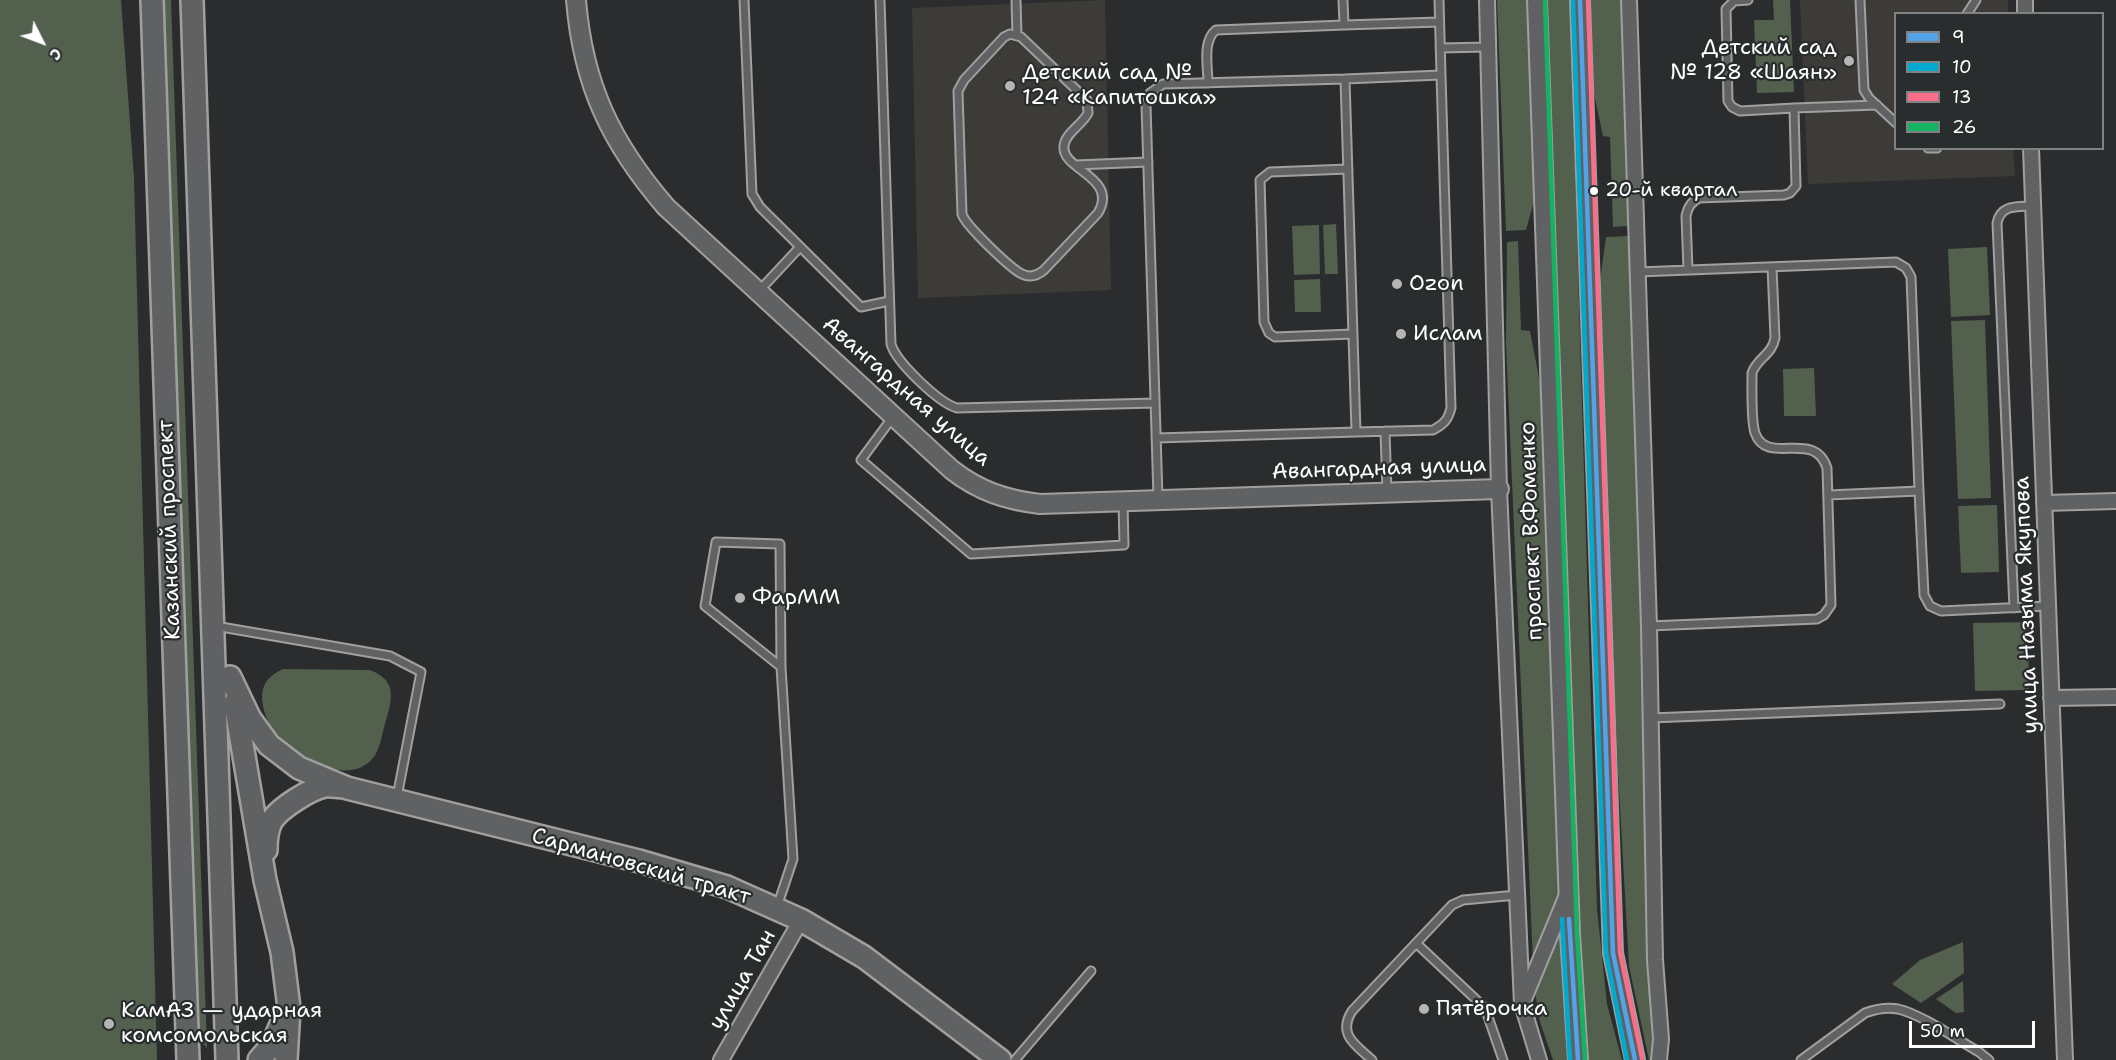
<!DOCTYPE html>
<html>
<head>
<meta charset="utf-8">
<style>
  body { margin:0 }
  #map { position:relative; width:2116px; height:1060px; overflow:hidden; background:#2b2c2d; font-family:"Shantell Sans",sans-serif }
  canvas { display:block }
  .legend { position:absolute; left:1894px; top:12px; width:210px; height:138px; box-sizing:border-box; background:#2a2d2e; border:2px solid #7f8182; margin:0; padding:8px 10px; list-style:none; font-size:18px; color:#fff }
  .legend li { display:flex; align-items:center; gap:12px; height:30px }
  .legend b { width:30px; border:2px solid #7f8182 }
  .north { position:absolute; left:12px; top:12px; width:60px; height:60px; -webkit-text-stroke:4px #2a2d2e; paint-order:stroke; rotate:132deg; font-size:16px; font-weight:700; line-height:24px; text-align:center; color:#fff }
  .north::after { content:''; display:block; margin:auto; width:21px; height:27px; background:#fff; clip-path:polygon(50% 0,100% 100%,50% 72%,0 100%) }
  .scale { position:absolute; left:1909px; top:1021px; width:126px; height:27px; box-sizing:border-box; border:3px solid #fff; border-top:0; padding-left:8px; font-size:18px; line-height:21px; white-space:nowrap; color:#fff; -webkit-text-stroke:4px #2a2d2e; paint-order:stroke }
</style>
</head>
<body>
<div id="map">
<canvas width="2116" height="1060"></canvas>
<ul class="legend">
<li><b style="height:8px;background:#53a3e8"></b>9</li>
<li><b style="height:8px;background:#00a9ce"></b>10</li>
<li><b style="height:8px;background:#fb6d88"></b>13</li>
<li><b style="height:8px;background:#13b361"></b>26</li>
</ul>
<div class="north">С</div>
<div class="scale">50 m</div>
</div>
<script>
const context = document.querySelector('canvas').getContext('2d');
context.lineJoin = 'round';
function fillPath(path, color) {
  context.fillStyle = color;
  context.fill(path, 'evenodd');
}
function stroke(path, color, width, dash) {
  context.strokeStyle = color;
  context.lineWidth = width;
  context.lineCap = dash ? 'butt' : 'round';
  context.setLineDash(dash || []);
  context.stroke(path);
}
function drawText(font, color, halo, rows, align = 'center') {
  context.font = font + ' "Shantell Sans",sans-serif';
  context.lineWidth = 4.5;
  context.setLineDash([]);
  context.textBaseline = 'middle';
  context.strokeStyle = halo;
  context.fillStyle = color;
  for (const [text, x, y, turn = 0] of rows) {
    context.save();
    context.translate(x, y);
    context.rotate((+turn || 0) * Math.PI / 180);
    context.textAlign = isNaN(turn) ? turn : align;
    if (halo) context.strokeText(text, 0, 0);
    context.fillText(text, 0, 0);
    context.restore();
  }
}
fillPath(new Path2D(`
  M1105,0L1111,290L918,298L912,8Z
  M1800,0H2008V13L1896,14V148L2013,149L2015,176L1808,184Z`), '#3c3b38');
fillPath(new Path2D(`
  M0,0H121L134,178L157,1060H0Z
  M164,0H171L207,1048L201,1041L198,1032Z
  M1497,0H1528L1536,194L1526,230L1506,231Z
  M1547,0H1570L1597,909L1607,1004L1622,1060H1584L1576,953Z
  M1590,0H1622L1629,226L1613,227L1610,137L1603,136L1593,89Z
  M1773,0H1790L1794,92L1757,93L1754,20H1774Z
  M1336,224L1338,274H1325L1323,225Z
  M1319,225L1320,274L1294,275L1292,226Z
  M1630,236L1651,885L1652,1060H1649L1629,966L1618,772L1599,288L1606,237Z
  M1518,241L1521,330L1530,331L1540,383L1568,1060H1553L1540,1022L1534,986L1506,344L1507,242Z
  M1987,247L1990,315L1951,317L1948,249Z
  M1320,279L1321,312H1295L1294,280Z
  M1985,320L1991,498L1958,499L1951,321Z
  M1814,368L1816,416H1784L1783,369Z
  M1997,505L1999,572L1961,573L1958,506Z
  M2028,622L2029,690L1975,691L1973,623Z
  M283,669L370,670C378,673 387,678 390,688C393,699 388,713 385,724C382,734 380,750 373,758C354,781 317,768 298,753C284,742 268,728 264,710C259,689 264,678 283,669Z
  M1963,942L1964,973L1921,1003L1892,984L1920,960Z
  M1963,981L1964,1012L1956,1013L1936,999Z`), '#52604d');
const lane = new Path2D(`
  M744,0L752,194L760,207L861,307L889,301
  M880,0L891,344C896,362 939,403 957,408L1155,403
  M1016,0L1017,35
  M1343,0L1344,25L1439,22
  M1439,0L1441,75L1345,79L1356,432L1433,430C1444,424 1448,420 1451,408L1441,75
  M1860,0L1864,90L1869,98L1896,123
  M1967,14L1976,0
  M1010,34L1021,37L1087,100L1088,113C1083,124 1065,133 1064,146C1061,170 1119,177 1098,213L1044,270C1038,275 1030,278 1022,274C1011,269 965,225 962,214L958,91L964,80L1004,37Z
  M1440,48L1488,47
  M1208,83C1208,67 1202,41 1216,30L1344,25
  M1794,108L1877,105
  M1928,148H1937
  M1076,165L1148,162
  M1348,169L1270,172L1260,180L1264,322L1269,333L1275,337L1353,334
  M1688,270L1686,216C1688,207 1691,202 1699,198L1784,195L1790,193L1796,186L1794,108L1740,111L1732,107L1728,101L1726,9L1734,1L1748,0
  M1638,272L1896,262L1906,268L1911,277L1919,491L1828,495
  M759,291L800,247
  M892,418L861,460L971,554L1124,545L1123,501
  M1385,431L1387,492
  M1156,438L1356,432
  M1919,491L1924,595L1930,606L1941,611L2048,606
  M1158,498L1146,105L1150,93L1163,84L1345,79
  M2014,608L1997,223C2001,204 2017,207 2033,206
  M1649,626L1817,619L1824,615L1831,605L1827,468C1814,428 1767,467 1755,433C1751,421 1752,386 1752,373C1757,358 1772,355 1775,338L1772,267
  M221,627L390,656L421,672L397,797
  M1651,718L2000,704
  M777,907L793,859L781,667L780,544L716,542L705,606L781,667
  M1416,943L1485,1008L1503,1060
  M1015,1060L1091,971
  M1372,1060C1356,1045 1337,1035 1352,1011L1452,905L1463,900L1517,895
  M1801,1060L1865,1013C1876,1009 1887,1007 1898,1009C1921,1014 1958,1040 1979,1052L1989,1060`);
const street = new Path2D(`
  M1487,0L1499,489L1522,1004L1539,1060
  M1629,0L1649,626L1655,960L1661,1039L1659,1060
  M2025,0V14
  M2031,148L2065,1060
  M2044,503L2116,501
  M2051,698L2116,697
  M1524,999L1567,895
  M721,1060L801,920`);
const secondary = new Path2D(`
  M576,0C583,85 611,143 666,207L952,470C979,491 1006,500 1040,504L1499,489
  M1537,0L1570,934L1578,1060
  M1580,0L1613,953L1635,1060`);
const primary = new Path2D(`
  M152,0L188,1060
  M192,0L227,1060
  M230,677L250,719L269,745L299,768L347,788L639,861L727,887L801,920L864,957L1000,1060
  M235,703L265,880L282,952L289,1008L286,1060
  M266,850C266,841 267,830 271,822C278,809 310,789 325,786C331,785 338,787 344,787
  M259,1060L272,1045L283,1020`);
stroke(lane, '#a0a0a0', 11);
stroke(street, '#a0a0a0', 18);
stroke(secondary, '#a0a0a0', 22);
stroke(primary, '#a0a0a0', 26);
stroke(lane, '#606162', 7);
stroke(street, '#606162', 14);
stroke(secondary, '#606162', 18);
stroke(primary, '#606162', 21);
stroke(new Path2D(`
  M1580,0L1613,953L1635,1060
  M1569,919L1578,1060`), '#53a3e8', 4.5);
stroke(new Path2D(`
  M1573,0L1606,953L1627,1060
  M1562,919L1570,1060`), '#00a9ce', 4.5);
stroke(new Path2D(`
  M1588,0L1620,952L1642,1058`), '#fb6d88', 4.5);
stroke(new Path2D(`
  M1545,0L1577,934L1585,1060`), '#13b361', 4.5);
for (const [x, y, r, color] of [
  [1849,61,6,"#b5b5b6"],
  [1010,86,6,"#b5b5b6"],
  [1594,191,5,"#fff"],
  [1397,284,6,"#b5b5b6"],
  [1401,334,6,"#b5b5b6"],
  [740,598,6,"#b5b5b6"],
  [1424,1009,6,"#b5b5b6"],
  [109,1024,6,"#b5b5b6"]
]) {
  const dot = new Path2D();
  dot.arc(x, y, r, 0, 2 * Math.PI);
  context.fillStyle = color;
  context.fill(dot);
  stroke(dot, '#2a2d2e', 2);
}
drawText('20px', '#fff', '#2a2d2e', [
  ["20-й квартал",1605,191]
], 'left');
drawText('22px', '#fff', '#2a2d2e', [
  ["Детский сад",1837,48,"right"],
  ["№ 128 «Шаян»",1837,73,"right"],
  ["Детский сад №",1022,73],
  ["124 «Капитошка»",1022,98],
  ["Ozon",1409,284],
  ["Ислам",1413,334],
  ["ФарММ",752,598],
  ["Пятёрочка",1436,1009],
  ["КамАЗ — ударная",121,1011],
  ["комсомольская",121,1036]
], 'left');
drawText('22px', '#fff', '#2a2d2e', [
  ["Авангардная улица",906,392,41],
  ["Авангардная улица",1379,469,-2],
  ["Казанский проспект",170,530,-92],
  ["проспект В.Фоменко",1532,531,-92],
  ["улица Назыма Якупова",2027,605,-92],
  ["Сармановский тракт",641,867,16],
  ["улица Тан",743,980,-60]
]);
</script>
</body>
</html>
